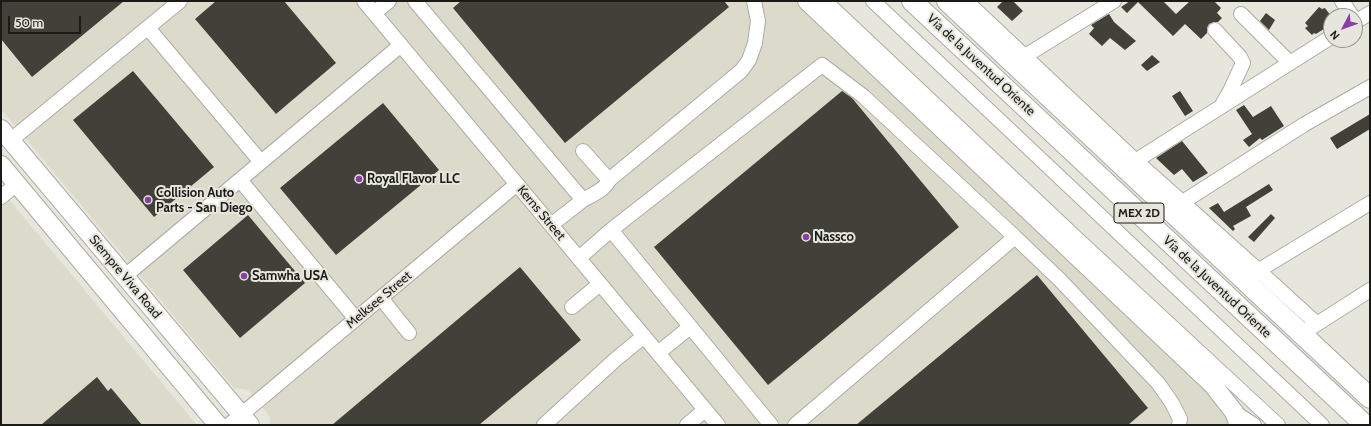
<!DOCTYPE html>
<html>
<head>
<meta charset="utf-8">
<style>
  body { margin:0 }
  #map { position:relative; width:1371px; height:426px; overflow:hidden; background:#e6e6dd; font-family:Cabin,sans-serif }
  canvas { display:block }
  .frame { position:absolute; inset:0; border:2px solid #1a1a17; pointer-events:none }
  .north { position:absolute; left:1323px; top:8px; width:40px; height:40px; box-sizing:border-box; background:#e6e6dd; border:1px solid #94948e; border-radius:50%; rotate:229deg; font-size:11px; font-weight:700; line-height:16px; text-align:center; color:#1a1a17 }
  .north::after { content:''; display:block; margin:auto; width:14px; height:18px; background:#8e3baa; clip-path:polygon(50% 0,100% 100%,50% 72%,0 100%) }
  .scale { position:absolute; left:8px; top:16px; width:73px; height:18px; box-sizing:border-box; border:2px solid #1a1a17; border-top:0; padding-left:5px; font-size:12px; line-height:14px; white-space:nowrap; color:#1a1a17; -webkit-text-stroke:3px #e6e6dd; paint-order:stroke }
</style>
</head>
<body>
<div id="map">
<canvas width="1371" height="426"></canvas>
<div class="frame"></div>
<div class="north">N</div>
<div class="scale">50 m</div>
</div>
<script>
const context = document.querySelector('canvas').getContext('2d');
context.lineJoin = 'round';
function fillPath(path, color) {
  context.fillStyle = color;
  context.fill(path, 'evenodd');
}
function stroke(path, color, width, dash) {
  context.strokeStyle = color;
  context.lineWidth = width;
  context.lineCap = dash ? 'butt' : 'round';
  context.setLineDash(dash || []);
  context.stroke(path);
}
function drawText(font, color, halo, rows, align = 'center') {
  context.font = font + ' Cabin,sans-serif';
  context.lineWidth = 4;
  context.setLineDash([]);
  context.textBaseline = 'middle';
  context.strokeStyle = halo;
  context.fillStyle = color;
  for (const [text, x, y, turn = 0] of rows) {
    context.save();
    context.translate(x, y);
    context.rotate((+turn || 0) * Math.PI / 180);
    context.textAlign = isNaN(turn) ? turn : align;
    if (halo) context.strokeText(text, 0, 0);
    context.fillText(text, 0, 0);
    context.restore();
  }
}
fillPath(new Path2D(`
  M1,1H814L1249,412L1236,425H269L270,417L248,390L234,388L1,109Z
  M1,190L197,425H1Z`), '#dcdbcb');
fillPath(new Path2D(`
  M1,1H124L32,77L1,39Z
  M216,1H284L336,63L276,114L195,19Z
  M461,1H724L729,7L565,143L453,8Z
  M1003,1H1013L1023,11L1012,21L997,7Z
  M1130,1H1163L1176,14L1190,1H1214L1221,8L1217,13L1222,18L1218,22H1214L1209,24L1207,28V33L1201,39L1185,24L1173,36L1138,2L1127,13L1121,7Z
  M1319,7L1322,9L1325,8L1331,16V23L1326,26L1327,27L1316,34L1314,33L1312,35L1305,28L1308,26L1305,23Z
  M1266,13L1275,20L1269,30L1260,21Z
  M1109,14L1114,22L1136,41L1125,50L1110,38L1102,46L1089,34L1094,28L1091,25Z
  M1152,55L1160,62L1147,71L1141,65Z
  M133,71L214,167L154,217L73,120Z
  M842,91L852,98L959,227L768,385L654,247Z
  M1180,91L1193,111L1185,116L1172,96Z
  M383,103L439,170L336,255L280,188Z
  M1244,105L1253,117L1271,106L1284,126L1262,140L1260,138L1249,147L1243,140L1252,134L1236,110Z
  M1370,114V129L1337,149L1330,138Z
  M1182,141L1208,173L1193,182L1182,169L1174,175L1156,158Z
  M1269,184L1273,190L1246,207L1251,216L1233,226L1235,229L1233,231L1209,208L1218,203L1224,212Z
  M1271,214L1275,218L1254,242L1248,237Z
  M248,215L305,283L240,338L183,270Z
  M520,267L581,340L479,425H332Z
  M1037,275L1148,408L1128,425H856Z
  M97,377L108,391L111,388L142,425H41Z`), '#41413a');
const minor = new Path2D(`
  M364,1L718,425
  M415,1L583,200L551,225
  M825,1L1073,235L1278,425
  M873,1L1322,425
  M966,1L1136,161L1258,270L1317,324
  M1342,1L1352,16
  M374,13L389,1
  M1241,14L1290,63
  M1355,22L1370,13
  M148,28L261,162
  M1215,30L1240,57L1243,63L1230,91L1222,105
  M1017,61L1114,1
  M11,140L180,1
  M583,151L609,180
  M1129,165L1331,37
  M240,180L356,319
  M1,197L17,184
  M583,200C592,195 605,190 609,180L741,71L749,60L755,43L758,21L754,1
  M1175,207L1305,124L1370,87
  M611,230L822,65L863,96L1015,237
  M579,258L611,230L771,425
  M1251,275L1370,203
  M125,276L401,45
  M381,298L409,333
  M572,307L600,284
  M1309,329L1370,290
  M658,353L690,327
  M1234,412L1254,425
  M229,425L517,184
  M544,425L616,359L644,336
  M687,425L705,410
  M795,425L1015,237L1060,280L1158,383L1172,403L1180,419L1179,425`);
const major = new Path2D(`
  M807,1L1213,385L1234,412L1239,425
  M1,129L250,425
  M1,165L218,425`);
const highway = new Path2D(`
  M912,1L1365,425
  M947,1L1370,398`);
stroke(minor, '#acaca3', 16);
stroke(major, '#acaca3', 20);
stroke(highway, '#acaca3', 22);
stroke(minor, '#fff', 14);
stroke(major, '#fff', 18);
stroke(highway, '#fff', 20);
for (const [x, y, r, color] of [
  [359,179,4,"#8e3baa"],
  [148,200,4,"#8e3baa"],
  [806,237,4,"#8e3baa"],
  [244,276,4,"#8e3baa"]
]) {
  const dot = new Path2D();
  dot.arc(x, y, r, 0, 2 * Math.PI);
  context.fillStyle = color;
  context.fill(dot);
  stroke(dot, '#e6e6dd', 1.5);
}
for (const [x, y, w] of [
  [1139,213,50]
]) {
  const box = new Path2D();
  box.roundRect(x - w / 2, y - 10, w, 20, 3);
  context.fillStyle = '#e6e6dd';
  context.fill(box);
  stroke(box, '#1a1a17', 1);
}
drawText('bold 12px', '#1a1a17', null, [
  ["MEX 2D",1139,213]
]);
drawText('13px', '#1a1a17', '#e6e6dd', [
  ["Vía de la Juventud Oriente",981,65,43],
  ["Kerns Street",541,213,50],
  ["Siempre Viva Road",125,277,50],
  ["Vía de la Juventud Oriente",1217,287,43],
  ["Melksee Street",379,300,-40]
]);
drawText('bold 13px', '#1a1a17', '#e6e6dd', [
  ["Royal Flavor LLC",367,179],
  ["Collision Auto",156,193],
  ["Parts - San Diego",156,208],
  ["Nassco",814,237],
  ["Samwha USA",252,276]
], 'left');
</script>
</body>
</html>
